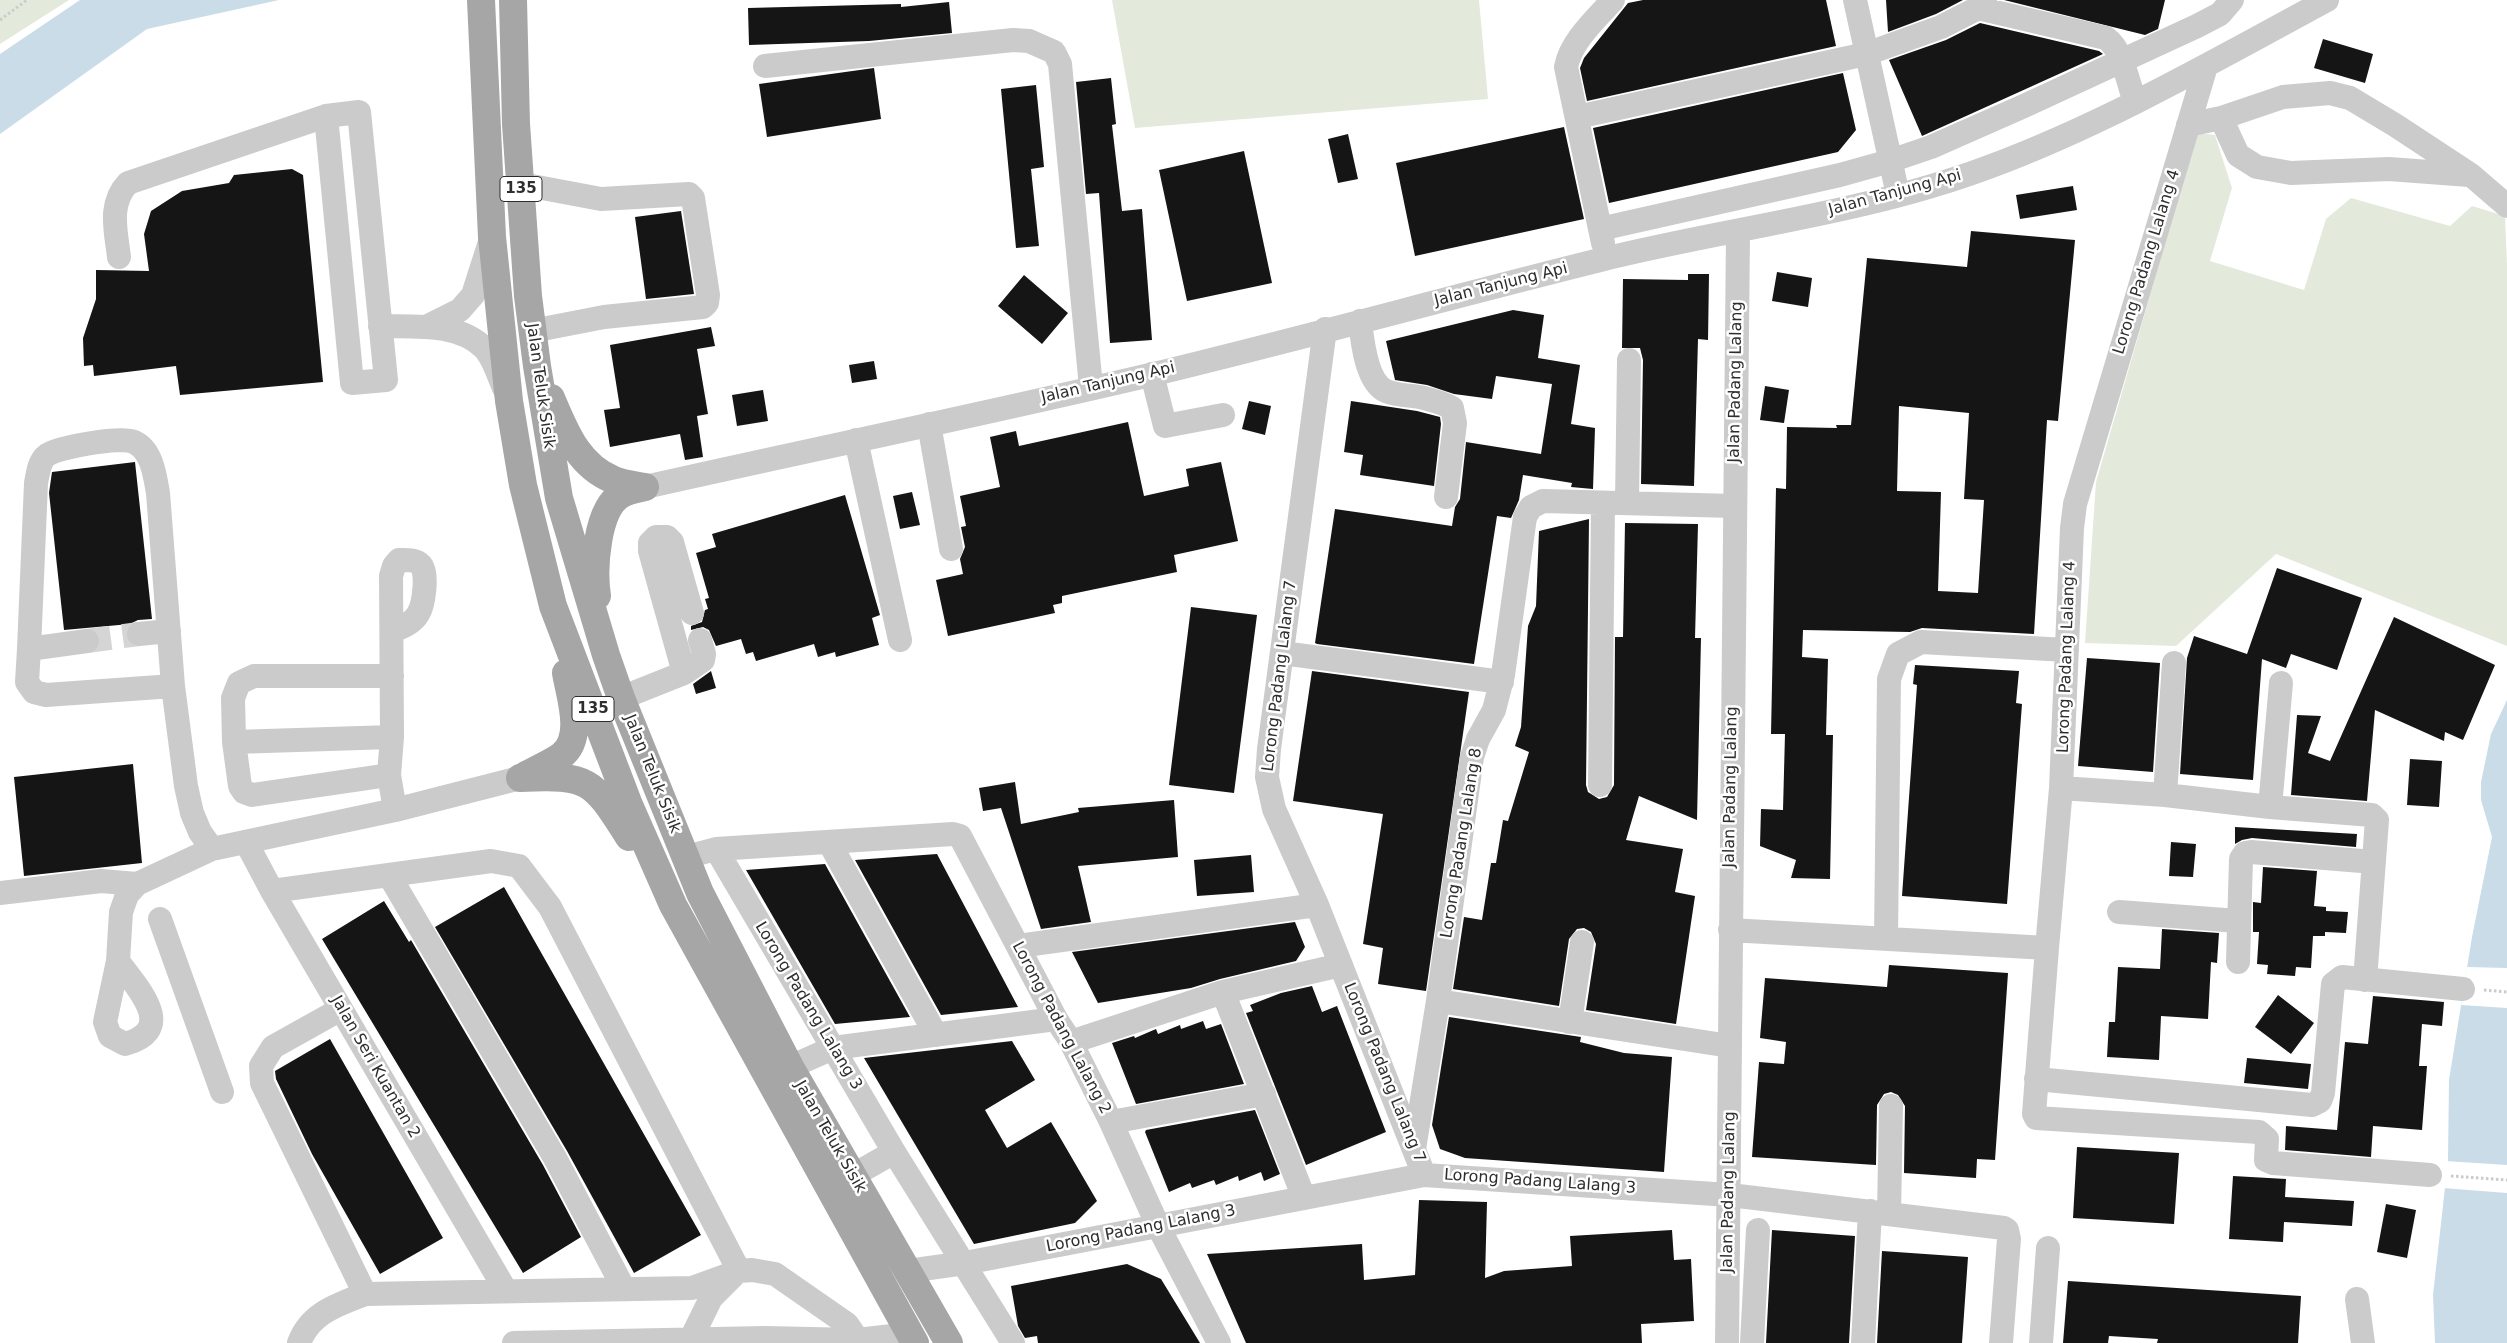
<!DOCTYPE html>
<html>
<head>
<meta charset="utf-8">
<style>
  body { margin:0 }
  canvas { display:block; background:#fff }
</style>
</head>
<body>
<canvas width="2507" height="1343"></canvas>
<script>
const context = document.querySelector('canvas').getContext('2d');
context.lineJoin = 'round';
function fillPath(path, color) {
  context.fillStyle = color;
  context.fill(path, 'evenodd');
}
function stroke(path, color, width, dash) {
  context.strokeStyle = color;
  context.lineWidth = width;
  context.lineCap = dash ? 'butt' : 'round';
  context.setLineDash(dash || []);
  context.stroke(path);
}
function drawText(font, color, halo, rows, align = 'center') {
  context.font = font + ' "DejaVu Sans",sans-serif';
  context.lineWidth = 5;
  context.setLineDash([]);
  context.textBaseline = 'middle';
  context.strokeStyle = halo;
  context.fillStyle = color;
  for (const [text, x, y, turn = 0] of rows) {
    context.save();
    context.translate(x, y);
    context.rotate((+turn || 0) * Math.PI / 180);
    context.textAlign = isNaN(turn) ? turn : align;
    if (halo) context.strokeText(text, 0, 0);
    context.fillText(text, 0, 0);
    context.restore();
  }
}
fillPath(new Path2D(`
  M0,0H69L0,44Z
  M1112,0H1479L1488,99L1135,128Z
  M2197,133L2215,135L2232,188L2210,261L2304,290L2326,219L2351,198L2450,226L2472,206L2505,216L2507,265V646L2276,554L2176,646L2085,643L2096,482Z`), '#e3eadc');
fillPath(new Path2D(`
  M80,0H279L147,29L0,134V54Z
  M2507,700V1343H2435L2433,1295L2448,1161L2449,1080L2472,937L2492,837L2481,800V782L2491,734Z`), '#cadce8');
fillPath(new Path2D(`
  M2467,967L2507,968V1008L2461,1005Z
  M2445,1161L2507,1165V1193L2443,1188Z`), '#fff');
fillPath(new Path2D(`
  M1643,0H1826L1836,46L1587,101L1580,68L1584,58L1628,3Z
  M1886,0H1963L1936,14L1888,32Z
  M2004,0H2165L2158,29L2145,35Z
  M949,2L952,33L869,41L749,45L748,8L901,4V7Z
  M1980,23L2099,51L2103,54L1922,136L1889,60L1946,40Z
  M2323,39L2373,54L2365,83L2314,68Z
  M874,68L881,119L767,137L759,84Z
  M1843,73L1856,130L1838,152L1609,203L1593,128Z
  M1111,78L1116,124L1112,125L1122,211L1142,209L1152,340L1110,343L1099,193L1086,194L1076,82Z
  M1036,85L1044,167L1031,169L1039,246L1016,248L1001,89Z
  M1564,127L1584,219L1415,256L1396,163Z
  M1348,134L1358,179L1338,183L1328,139Z
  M1244,151L1272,283L1187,301L1159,170Z
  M292,169L303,175L323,382L180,395L176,366L94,376L93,365L84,366L83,338L96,299V270L149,271L144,234L151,211L182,191L229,183L234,175Z
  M2073,186L2077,210L2020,219L2016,195Z
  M681,211L694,294L646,299L635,217Z
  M1971,231L2075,240L2058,421L2047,420L2034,634L1922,628L1910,632L1803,630L1802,657L1828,659L1826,735H1833L1830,879L1791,878L1796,860L1760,846L1761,809L1783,810L1785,734H1771L1776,488L1786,489L1787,427L1837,428L1836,425H1851L1867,258L1967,267ZM1899,406L1969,413L1964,499L1984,500L1978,593L1938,591L1941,492L1897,491Z
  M1777,272L1812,278L1808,307L1772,301Z
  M1688,274H1709L1708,340L1698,339L1694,486L1641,484L1643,360L1640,348H1622L1623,279L1688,280Z
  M1024,275L1068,313L1042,344L998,306Z
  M1513,310L1544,315L1538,358L1580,365L1571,424L1595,428L1593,489L1571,487L1572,483L1523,475L1519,500L1511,518L1497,516L1474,664L1317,644L1315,643L1335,509L1452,526L1455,507L1460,499L1466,442L1541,454L1552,384L1496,376L1492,399L1454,394L1427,385L1395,380L1386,341Z
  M711,327L715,346L697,349L708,414L697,416L703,457L685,460L680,434L610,447L604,410L620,408L610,345Z
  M874,361L877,379L852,383L849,365Z
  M1765,386L1789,390L1784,423L1760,420Z
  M763,390L768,421L737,426L732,395Z
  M1249,401L1271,406L1265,435L1242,429Z
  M1351,401L1417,411L1440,417L1441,424L1434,486L1360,475L1363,455L1344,452Z
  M1128,422L1144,496L1189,486L1186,469L1221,462L1238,541L1174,555L1177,572L1062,596V603L1053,605L1055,613L948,636L936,580L963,574L960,559L965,547L961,527L966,526L960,496L1000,487L990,437L1016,431L1019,446Z
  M135,462L152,619L138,620L130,624L64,630L49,493L52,472Z
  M912,492L920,525L900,529L893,496Z
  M845,495L880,615L872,618L879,645L836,657L835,652L818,657L814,644L756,661L753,652L746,654L741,639L716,646L709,630L703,627L691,630V626L702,622L705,610L708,609L705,599L709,598L696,553L716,547L712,534Z
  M1589,519L1586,785L1588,792L1599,799L1607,797L1614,785L1615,637H1623L1625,523L1698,524L1695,638H1701L1697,820L1639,796L1626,840L1683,849L1675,892L1695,896L1676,1024L1586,1010L1596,944L1591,932L1584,928L1577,929L1569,939L1559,1006L1453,989L1464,917L1482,920L1491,863H1496L1503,820L1508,821L1529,752L1515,746L1521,727L1528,626L1536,606L1539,531Z
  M2277,568L2362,598L2337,670L2291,654L2286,668L2262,659L2253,780L2180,774L2187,658L2194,636L2247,654Z
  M1191,607L1257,615L1234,793L1169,785Z
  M2394,617L2495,665L2463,740L2445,732L2444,741L2375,710L2367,801L2291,795L2297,715L2321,716L2308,753L2330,761Z
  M2087,658L2160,663L2153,772L2078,766Z
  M1915,665L2019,671L2016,703L2022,704L2007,904L1902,896L1917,685L1913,684Z
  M711,671L716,688L696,694L693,684Z
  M1312,671L1469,692L1426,991L1378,984L1383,948L1363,944L1383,814L1293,801Z
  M2410,759L2442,761L2439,807L2407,805Z
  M133,764L142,863L24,876L14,777Z
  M1015,782L1021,824L1079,812L1078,808L1174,800L1178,857L1078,866L1091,922L1041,929L1001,808L983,811L979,788Z
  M2235,827L2357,834L2356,847L2252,838L2242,840L2235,844Z
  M2171,842L2196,844L2193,877L2169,876Z
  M937,854L1018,1007L941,1015L855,860Z
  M1251,855L1254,892L1197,896L1194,860Z
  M825,864L910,1017L835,1024L746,870Z
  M2263,867L2317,871L2314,906L2326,907V911L2348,912L2346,933L2325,932V936H2313L2311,968L2296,967L2295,976L2267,974L2268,965L2257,964L2259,932H2253V902L2261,903Z
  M504,887L701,1235L634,1273L567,1151L435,927Z
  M384,901L409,942L411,940L543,1165L581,1237L523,1273L322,939Z
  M1295,922L1305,947L1296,961L1220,979L1191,988L1098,1003L1072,952Z
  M2162,929L2219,933L2217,963L2211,962L2208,1019L2161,1016L2159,1060L2107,1057L2109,1022H2115L2118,967L2160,969Z
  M1889,965L2008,973L1995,1160L1977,1159L1976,1178L1904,1173L1905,1106L1898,1095L1891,1092L1884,1094L1877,1105L1876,1165L1752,1157L1759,1062L1784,1064L1786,1042L1760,1038L1765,978L1887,987Z
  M1312,986L1322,1012L1337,1006L1386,1132L1306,1165L1246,1013L1253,1011L1250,1005L1281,993Z
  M2278,995L2314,1023L2291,1054L2255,1027Z
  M2373,996L2444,1002L2442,1026L2422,1024L2419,1066H2427L2422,1130L2373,1126L2371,1157L2285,1150L2286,1126L2337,1130L2345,1042L2368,1044Z
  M1449,1017L1581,1037L1580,1042L1624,1053L1672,1057L1664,1172L1465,1158L1440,1149L1432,1125Z
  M1203,1021L1206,1029L1221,1024L1244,1084L1136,1104L1112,1043L1134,1036L1135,1038L1156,1029L1158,1034L1180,1025L1181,1029Z
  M330,1039L443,1238L380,1274L312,1154L276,1079L275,1071Z
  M1012,1041L1035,1080L985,1110L1007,1148L1051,1122L1097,1201L1075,1223L974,1244L864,1058Z
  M2247,1058L2311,1064L2308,1089L2244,1083Z
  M1255,1110L1280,1174L1264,1181L1261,1172L1239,1181L1238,1176L1216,1185L1214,1180L1192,1188L1190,1183L1169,1192L1145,1132L1146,1130Z
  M2077,1147L2179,1153L2174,1224L2073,1218Z
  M2233,1176L2286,1179L2285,1197L2354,1201L2352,1226L2284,1222L2283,1242L2229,1239Z
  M1419,1200L1487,1202L1485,1278L1504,1271L1572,1266L1570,1236L1672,1230L1674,1260L1691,1259L1694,1321L1641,1324L1642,1343H1246L1207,1254L1362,1244L1364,1280L1415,1275Z
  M2386,1204L2416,1210L2407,1258L2377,1252Z
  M1772,1230L1855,1236L1849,1343H1766Z
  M1882,1251L1968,1257L1962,1343H1877Z
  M1127,1264L1161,1279L1200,1343H1038L1037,1336L1025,1338L1018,1326L1011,1286Z
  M2068,1281L2301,1296L2298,1343H2157L2158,1339L2109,1336L2108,1343H2063Z`), '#151515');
stroke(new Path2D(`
  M87,641L139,634`), '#d5d5d5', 24, [24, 12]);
stroke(new Path2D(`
  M0,20L27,0
  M2484,990L2507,992
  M2451,1176L2507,1180`), '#cbcbcb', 3, [2.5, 2.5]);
stroke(new Path2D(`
  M1855,0L1898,195
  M1978,8L2106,38C2123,50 2128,83 2135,102
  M765,66L1013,40L1029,41L1054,52L1060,64L1091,387
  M359,112L386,380L352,383L326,116Z
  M1577,117L1866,54L1941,27L1978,8L1985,0
  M2221,118L2238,155L2257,167L2291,173L2389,169L2469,175
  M2188,125L2221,118L2283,97L2330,93L2350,98L2395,125L2471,175L2507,206
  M521,184L601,199L689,194L693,198L708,295L707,303L703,307L604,317L532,331
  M1600,229L1840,175L1890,161L1931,147L2024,106L2197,26L2220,14L2232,0
  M1603,243L1566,67C1571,41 1596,19 1613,0
  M119,257C116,231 108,204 128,183L326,116
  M1360,321C1362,339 1366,382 1386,391C1397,396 1412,395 1424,398C1434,401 1444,403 1452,408L1455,423L1446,497
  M380,326C414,327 458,322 484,348C494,358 499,378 505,390
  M426,327L460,310L473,295L490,242
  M1325,329L1269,749L1267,777L1274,809L1317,905L1424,1175
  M1152,374L1165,426L1223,415
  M929,424L951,549
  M856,440L900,640
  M645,487C814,449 985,414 1154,374C1303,338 1451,297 1600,260C1728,228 1862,214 1986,168C2105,124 2216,60 2327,0
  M1627,503L1629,360
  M139,634L169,631
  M87,641L29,649L27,682L34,692L46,695L173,686
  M29,649L36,483C38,473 39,461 47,455C59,447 121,436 134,442C152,450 155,476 158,493L173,686L186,786L192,813L200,832L212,849
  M1282,653L1502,682
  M684,673L703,660L704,654L700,640
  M621,698L684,673L650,551V543L656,537H667L672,542L692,613
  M392,737L391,576L394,566L399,560C406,560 416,559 421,565C428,573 424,605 418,614C413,623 402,627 393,631
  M234,742L233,698L239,683L254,676H392
  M389,775L252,795L244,792L240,786L234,742L392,737L389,775L395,810
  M1600,785L1603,503
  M2061,788L2165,795L2270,807L2281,683
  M2165,795L2174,663
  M2270,807L2372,815L2377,820L2365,980
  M246,842L272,891L506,1291
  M829,842L936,1035
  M716,849L894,1152L1013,1343
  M686,857L716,849L953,834L960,836L1056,1019L1071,1042L1111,1122L1158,1226L1219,1343
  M389,875L555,1158L624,1289
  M272,891L491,861L519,866L550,907L739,1271
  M0,893L101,881L137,884
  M2119,912L2238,921
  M160,919L222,1092
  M1730,930L2047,948L2061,788L2072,528L2075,504L2206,66
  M1886,939L1889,679L1898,654L1921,642L2067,650
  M1018,946L1317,905
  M2047,948L2034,1114L2036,1118L2259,1132L2267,1139L2266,1160L2273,1163L2430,1175
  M118,961C136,987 179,1029 125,1044L110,1036L105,1022L118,961L121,912L127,895L137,884L212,849L395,810L520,778
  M2238,962L2241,859L2245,853L2251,852L2374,862
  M1223,992L1304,1198
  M1438,1001L1730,1046
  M341,1009L273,1047L261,1066L262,1083L365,1294
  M1570,1022L1582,942
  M1071,1042L1223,992L1341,965
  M790,1067L833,1048L1056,1019
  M2036,1079L2312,1105L2320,1101L2323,1093L2333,984L2342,977L2463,989
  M1111,1122L1264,1094
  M1414,1149L1438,1001L1472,757L1478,739L1494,710L1503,675L1525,517L1531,507L1543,501L1734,506
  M852,1176L894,1152
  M1889,1213L1891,1106
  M908,1271L965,1263L1424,1175L1730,1195L2004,1228L2007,1230L2009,1239L2001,1343
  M2357,1299L2363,1343
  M690,1341L711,1298L734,1275
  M299,1343C310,1313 337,1305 365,1294L692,1288L739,1271L752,1270L775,1274L847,1324L860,1343
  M514,1343L765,1338L857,1340L910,1334
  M1727,1343L1738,232
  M1752,1343L1758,1230
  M1863,1343L1870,1211
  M2041,1343L2048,1248`), '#cbcbcb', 24);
stroke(new Path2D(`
  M481,0L492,237L509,401L523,485L553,606L629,805L673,905L915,1343
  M513,0L516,124L528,296L537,366L559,498L606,655L621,698L700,893L790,1067L949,1343
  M551,398C565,431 578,466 614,480C623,484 635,485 645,487
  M597,596C593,570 596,508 622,494C629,490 638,489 645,487
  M526,775C537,769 551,763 561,756C585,738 570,697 566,673
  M520,778C590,775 592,779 629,837`), '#a6a6a6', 28);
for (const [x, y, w] of [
  [521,189,42],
  [593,709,42]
]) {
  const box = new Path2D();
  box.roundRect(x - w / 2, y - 12.5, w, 25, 4);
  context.fillStyle = '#fff';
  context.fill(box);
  stroke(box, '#2e2e2e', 1);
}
drawText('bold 15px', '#2e2e2e', null, [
  ["135",521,189],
  ["135",593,709]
]);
drawText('16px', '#2e2e2e', '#fff', [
  ["Jalan Tanjung Api",1895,193,-15],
  ["Lorong Padang Lalang 4",2147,262,-73],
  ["Jalan Tanjung Api",1501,285,-14],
  ["Jalan Padang Lalang",1736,382,-89],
  ["Jalan Tanjung Api",1108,383,-13],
  ["Jalan Teluk Sisik",540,386,82],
  ["Lorong Padang Lalang 4",2067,657,-88],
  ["Lorong Padang Lalang 7",1280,676,-83],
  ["Jalan Teluk Sisik",652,774,68],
  ["Jalan Padang Lalang",1731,787,-89],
  ["Lorong Padang Lalang 8",1462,843,-81],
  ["Lorong Padang Lalang 3",808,1006,59],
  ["Lorong Padang Lalang 2",1061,1028,62],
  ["Jalan Seri Kuantan 2",375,1067,60],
  ["Lorong Padang Lalang 7",1384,1073,68],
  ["Jalan Teluk Sisik",830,1137,60],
  ["Lorong Padang Lalang 3",1540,1182,4],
  ["Jalan Padang Lalang",1729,1192,-89],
  ["Lorong Padang Lalang 3",1141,1229,-11]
]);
</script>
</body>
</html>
